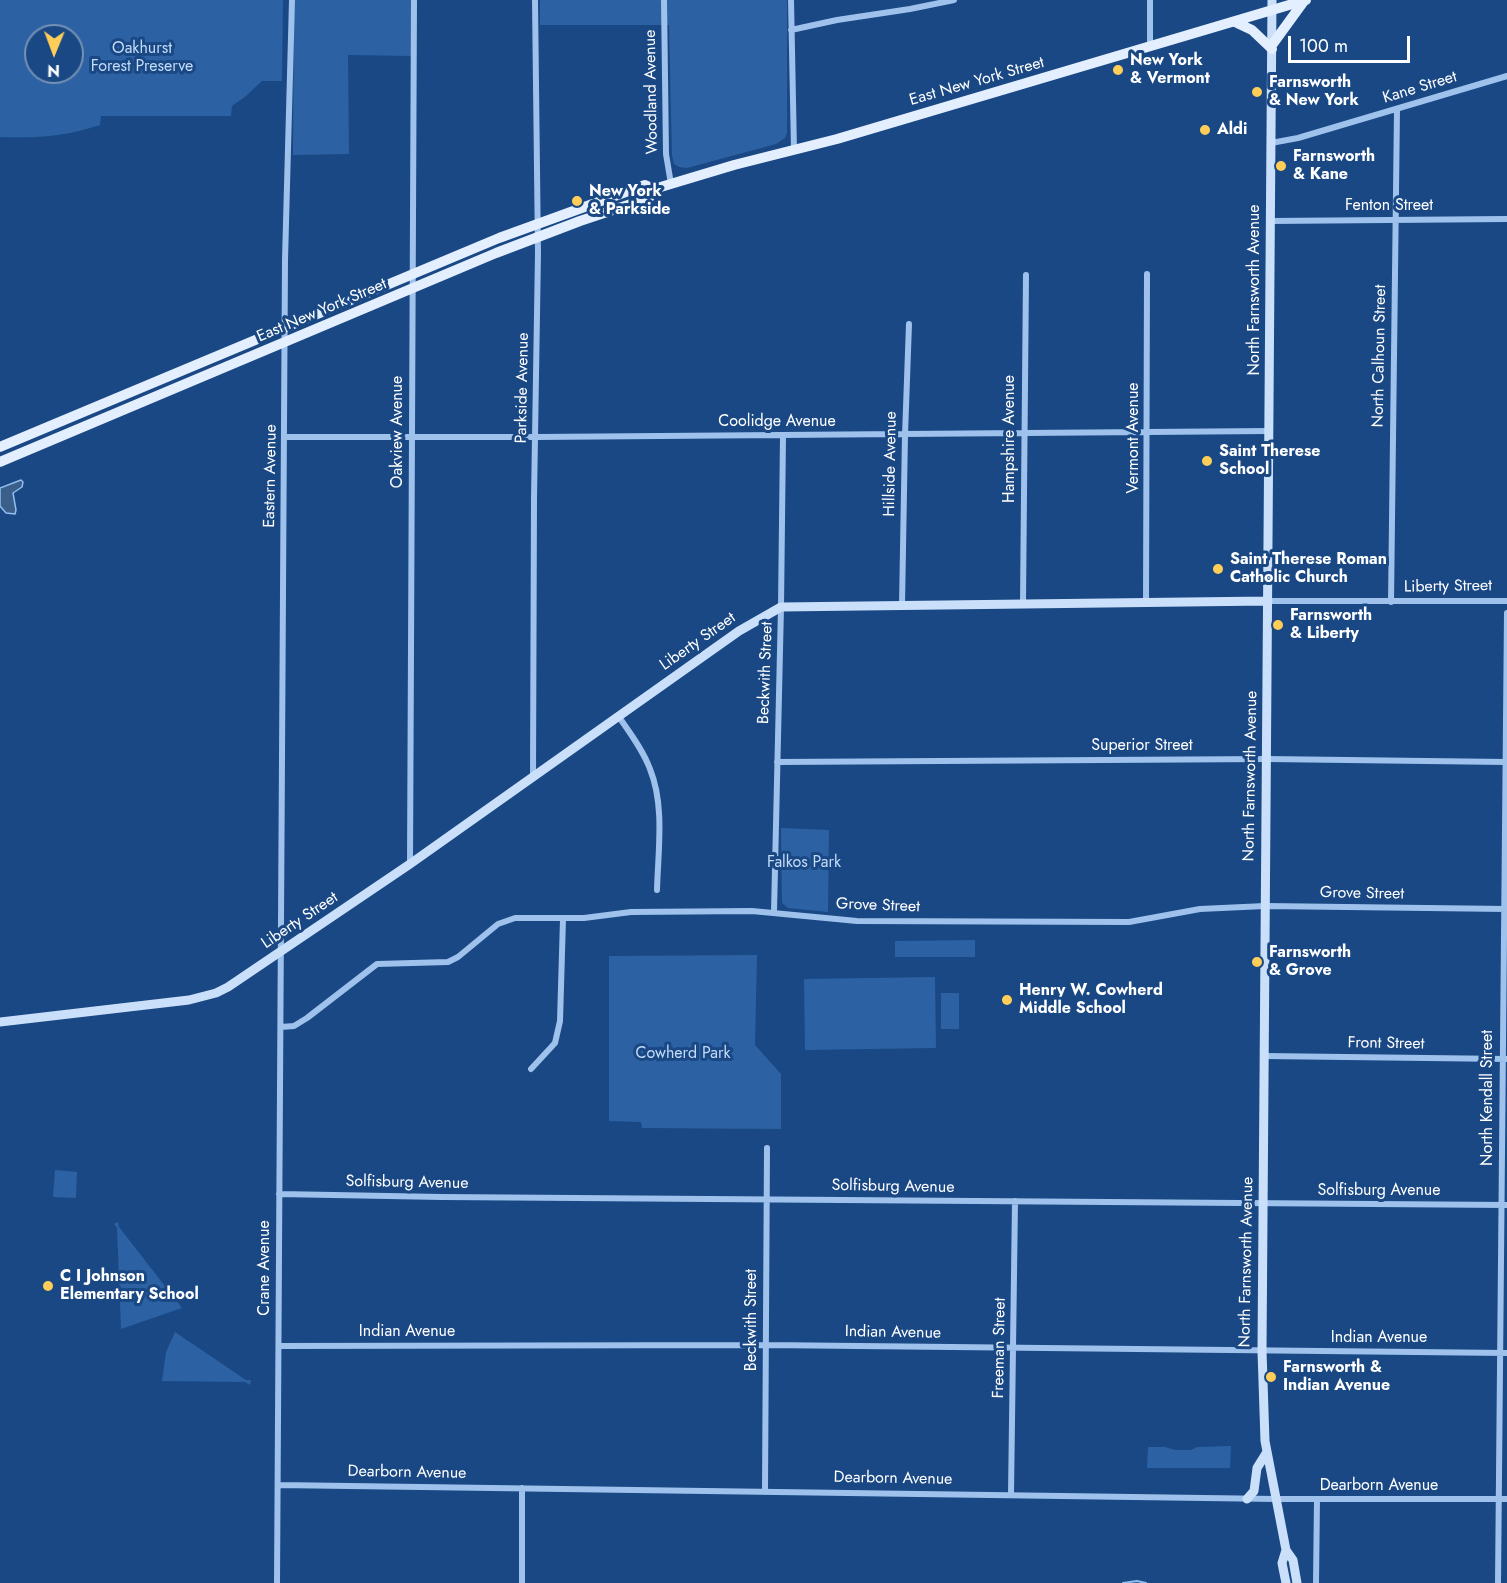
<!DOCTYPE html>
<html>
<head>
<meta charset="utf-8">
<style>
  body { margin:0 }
  #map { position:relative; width:1507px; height:1583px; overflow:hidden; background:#194884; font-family:Jost,sans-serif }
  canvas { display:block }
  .north { position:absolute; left:24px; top:24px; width:60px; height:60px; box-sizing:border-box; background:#194884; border:2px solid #7591b5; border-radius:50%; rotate:181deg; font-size:16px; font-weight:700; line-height:24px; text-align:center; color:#fff }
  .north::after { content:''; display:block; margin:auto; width:21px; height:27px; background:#ffce59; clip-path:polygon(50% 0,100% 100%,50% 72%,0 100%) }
  .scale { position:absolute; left:1288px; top:36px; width:122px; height:27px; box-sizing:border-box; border:3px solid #fff; border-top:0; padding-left:8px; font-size:18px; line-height:21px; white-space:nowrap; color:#fff; -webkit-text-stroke:4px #194884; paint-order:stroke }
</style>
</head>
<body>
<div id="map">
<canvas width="1507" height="1583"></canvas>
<div class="north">N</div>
<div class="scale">100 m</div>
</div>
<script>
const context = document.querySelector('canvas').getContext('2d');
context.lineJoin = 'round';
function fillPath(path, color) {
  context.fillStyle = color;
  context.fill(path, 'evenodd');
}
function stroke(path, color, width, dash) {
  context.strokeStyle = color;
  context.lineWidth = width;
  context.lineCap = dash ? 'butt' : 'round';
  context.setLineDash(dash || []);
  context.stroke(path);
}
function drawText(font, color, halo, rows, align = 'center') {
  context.font = font + ' Jost,sans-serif';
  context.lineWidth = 6;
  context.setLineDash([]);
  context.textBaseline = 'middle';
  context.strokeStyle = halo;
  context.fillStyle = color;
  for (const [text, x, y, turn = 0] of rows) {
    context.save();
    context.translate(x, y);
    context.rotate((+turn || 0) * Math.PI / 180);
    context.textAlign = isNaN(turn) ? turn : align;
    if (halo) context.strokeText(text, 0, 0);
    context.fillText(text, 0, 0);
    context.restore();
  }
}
fillPath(new Path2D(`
  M0,0H283L282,81H262L246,96L232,106L231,116H101L100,125C64,137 38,138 0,137ZM36,36H72V72H36Z
  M294,0H411V56L348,55L349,154L293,155Z
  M540,0H787V133L785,138L776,144L687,168L679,167L674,164L672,155L669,25H540Z
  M781,828L829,830L828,912L788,908L782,903Z
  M975,940V957H895V941Z
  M757,955L755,1045L781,1074V1129L642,1128L641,1122L609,1121V956Z
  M935,977L936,1048L805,1050L804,979Z
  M941,993H959V1029H941Z
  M55,1170L77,1172L76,1198L53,1197Z
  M118,1222L119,1227L182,1308L121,1329L117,1228L114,1224Z
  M175,1332L246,1380H251L250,1385L245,1382L162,1381L166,1352Z
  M1231,1446L1230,1468H1147L1148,1447H1165L1175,1450H1191L1197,1447Z`), '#2c62a3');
const water = new Path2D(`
  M21,480L23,482L22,487L13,493L16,510L15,514L6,513L0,506V488Z`);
fillPath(water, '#3b5f8b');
stroke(water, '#91bdee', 1.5);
stroke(new Path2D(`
  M1123,1583L1137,1581L1146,1583`), '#91bdee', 2);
stroke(new Path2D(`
  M664,0L666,154L671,184
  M791,0L794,150
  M791,30L837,20L910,9L954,0
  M1150,47V0
  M1271,143L1298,138L1507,76
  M1270,221L1507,219
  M285,437H537L1269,431
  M1268,601H1507
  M1146,602L1147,274
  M1391,602L1397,110
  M1023,603L1026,275
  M902,605L905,435L909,324
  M619,717C630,733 643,750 650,769C665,806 658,851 657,890
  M777,762L1267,759L1506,762
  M533,777L534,498L538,253L535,0
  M410,864L414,0
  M774,912L781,607L783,436
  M281,1027L294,1026L307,1018L377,964L448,962L458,957L498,924L515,918H584L631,912L752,911L857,921L1129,922L1200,909L1265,906L1507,909
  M1264,1056L1507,1059
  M531,1069L555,1043L560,1021L563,919
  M279,1194L442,1197L1507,1205
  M279,1346L766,1345L1507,1353
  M278,1485L1275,1499H1507
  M765,1491L767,1148
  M1011,1494L1015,1201
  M277,1583L285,260L292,0
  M522,1583V1488
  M1316,1583L1317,1499
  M1498,1583L1507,613`), '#9ec2ec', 6);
stroke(new Path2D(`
  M1272,0L1262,1351L1265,1441L1286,1550L1293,1560L1297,1583
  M0,1022L189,1000L216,993L228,987L410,864L739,631L781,607L1268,601
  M1247,1499L1254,1491L1257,1468L1267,1452
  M1286,1550L1282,1563L1286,1583`), '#cadff9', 9);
stroke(new Path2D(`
  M1235,22L1252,30L1272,49
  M1272,45L1304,1
  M0,447L499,238L645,185L654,189L734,165L837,139L1306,0
  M0,462L496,253L580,221L649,198L654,189`), '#e3eeff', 10);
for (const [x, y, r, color] of [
  [1118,70,6,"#ffce59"],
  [1257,92,6,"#ffce59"],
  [1205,130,6,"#ffce59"],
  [1281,166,6,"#ffce59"],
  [577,201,6,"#ffce59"],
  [1207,461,6,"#ffce59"],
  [1218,569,6,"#ffce59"],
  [1278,625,6,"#ffce59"],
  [1257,962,6,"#ffce59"],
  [1007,1000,6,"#ffce59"],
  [48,1286,6,"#ffce59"],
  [1271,1377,6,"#ffce59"]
]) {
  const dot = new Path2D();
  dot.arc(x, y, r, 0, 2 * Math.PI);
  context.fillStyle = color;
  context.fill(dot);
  stroke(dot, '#194884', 2);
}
drawText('16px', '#c3dcf9', '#194884', [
  ["Oakhurst",142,49],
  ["Forest Preserve",142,67],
  ["Falkos Park",804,863],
  ["Cowherd Park",683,1054]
]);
drawText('bold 16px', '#fff', '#194884', [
  ["New York",1130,61],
  ["& Vermont",1130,79],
  ["Farnsworth",1269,83],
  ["& New York",1269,101],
  ["Aldi",1217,130],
  ["Farnsworth",1293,157],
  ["& Kane",1293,175],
  ["New York",589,192],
  ["& Parkside",589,210],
  ["Saint Therese",1219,452],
  ["School",1219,470],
  ["Saint Therese Roman",1230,560],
  ["Catholic Church",1230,578],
  ["Farnsworth",1290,616],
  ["& Liberty",1290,634],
  ["Farnsworth",1269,953],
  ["& Grove",1269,971],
  ["Henry W. Cowherd",1019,991],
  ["Middle School",1019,1009],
  ["C I Johnson",60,1277],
  ["Elementary School",60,1295],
  ["Farnsworth &",1283,1368],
  ["Indian Avenue",1283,1386]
], 'left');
drawText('16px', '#fff', '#194884', [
  ["East New York Street",977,82,-16],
  ["Kane Street",1420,88,-17],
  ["Woodland Avenue",652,92,-91],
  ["Fenton Street",1389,206],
  ["North Farnsworth Avenue",1255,290,-90],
  ["East New York Street",322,311,-23],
  ["North Calhoun Street",1380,356,-89],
  ["Parkside Avenue",523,388,-89],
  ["Coolidge Avenue",777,422],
  ["Oakview Avenue",398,432,-90],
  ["Vermont Avenue",1134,438,-90],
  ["Hampshire Avenue",1010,439,-90],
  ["Hillside Avenue",891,464,-89],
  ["Eastern Avenue",271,476,-89],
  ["Liberty Street",1448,587,-1],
  ["Liberty Street",698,642,-35],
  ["Beckwith Street",766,673,-88],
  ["Superior Street",1142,746],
  ["North Farnsworth Avenue",1251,776,-89],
  ["Grove Street",1362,894,1],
  ["Grove Street",878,906,2],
  ["Liberty Street",300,921,-34],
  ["Front Street",1386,1044,1],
  ["North Kendall Street",1488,1098,-90],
  ["Solfisburg Avenue",407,1183,1],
  ["Solfisburg Avenue",893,1187,1],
  ["Solfisburg Avenue",1379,1191],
  ["North Farnsworth Avenue",1247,1262,-89],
  ["Crane Avenue",265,1268,-90],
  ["Beckwith Street",752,1320,-90],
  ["Indian Avenue",407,1332],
  ["Indian Avenue",893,1333,1],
  ["Indian Avenue",1379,1338],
  ["Freeman Street",1000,1348,-89],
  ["Dearborn Avenue",407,1473,1],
  ["Dearborn Avenue",893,1479,1],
  ["Dearborn Avenue",1379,1486]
]);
</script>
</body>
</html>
